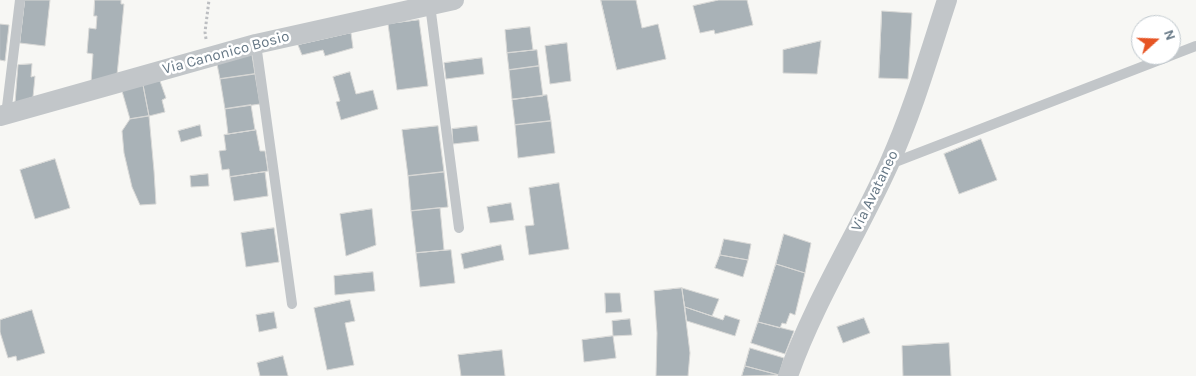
<!DOCTYPE html>
<html>
<head>
<meta charset="utf-8">
<style>
  body { margin:0 }
  #map { position:relative; width:1196px; height:376px; overflow:hidden; background:#f7f7f4; font-family:Karla,sans-serif }
  canvas { display:block }
  .north { position:absolute; left:1131px; top:15px; width:50px; height:50px; box-sizing:border-box; background:#fff; border:1px solid #c1c9ce; border-radius:50%; rotate:70deg; font-size:14px; font-weight:700; line-height:20px; text-align:center; color:#657785 }
  .north::after { content:''; display:block; margin:auto; width:18px; height:22px; background:#e65525; clip-path:polygon(50% 0,100% 100%,50% 72%,0 100%) }
</style>
</head>
<body>
<div id="map">
<canvas width="1196" height="376"></canvas>
<div class="north">N</div>
</div>
<script>
const context = document.querySelector('canvas').getContext('2d');
context.lineJoin = 'round';
function fillPath(path, color) {
  context.fillStyle = color;
  context.fill(path, 'evenodd');
}
function stroke(path, color, width, dash) {
  context.strokeStyle = color;
  context.lineWidth = width;
  context.lineCap = dash ? 'butt' : 'round';
  context.setLineDash(dash || []);
  context.stroke(path);
}
function drawText(font, color, halo, rows, align = 'center') {
  context.font = font + ' Karla,sans-serif';
  context.lineWidth = 5;
  context.setLineDash([]);
  context.textBaseline = 'middle';
  context.strokeStyle = halo;
  context.fillStyle = color;
  for (const [text, x, y, turn = 0] of rows) {
    context.save();
    context.translate(x, y);
    context.rotate((+turn || 0) * Math.PI / 180);
    context.textAlign = isNaN(turn) ? turn : align;
    if (halo) context.strokeText(text, 0, 0);
    context.fillText(text, 0, 0);
    context.restore();
  }
}
const building = new Path2D(`
  M25,0H50L45,46L20,43Z
  M95,0H121V4H124L117,75L91,83L93,54L87,53L89,28L96,29L97,16H94Z
  M601,0H636L642,28L658,24L666,59L617,70Z
  M719,0H747L753,25L715,34L714,30L700,33L693,6Z
  M882,11L912,13L908,79L879,78Z
  M419,20L428,86L397,90L388,24Z
  M0,24L9,25L5,61L0,60Z
  M530,27L533,50L507,53L505,30Z
  M351,33L353,48L325,56L323,50L302,55L298,45Z
  M821,41L817,74L783,73V50Z
  M567,43L571,81L550,84L545,46Z
  M537,50L539,66L509,70L507,53Z
  M252,55L255,74L220,79L217,64Z
  M482,58L484,74L446,79L444,63Z
  M32,64L31,77L35,76L33,97L15,103L18,65Z
  M539,66L543,96L512,99L509,70Z
  M350,72L356,94L373,90L378,109L341,120L336,102L340,101L333,77Z
  M255,74L260,104L225,109L220,79Z
  M160,81L166,98L162,100L165,112L149,116L143,85Z
  M143,85L149,116L130,119L122,91Z
  M547,95L551,121L515,125L512,100Z
  M251,105L255,130L228,134L225,109Z
  M149,116L154,171L156,204L140,205L132,187L124,153L122,131L130,119Z
  M551,121L555,153L518,158L515,125Z
  M200,125L202,136L181,142L178,131Z
  M438,126L444,172L408,176L402,130Z
  M477,126L479,141L453,144L452,129Z
  M256,130L260,151H265L268,171L230,177L229,169L222,170L219,151L226,150L224,135Z
  M981,139L997,180L959,194L944,154Z
  M55,159L70,208L35,219L20,170Z
  M265,172L268,196L234,201L230,177Z
  M444,172L448,207L411,211L408,176Z
  M208,174L209,186L191,187L190,176Z
  M559,183L569,249L529,255L525,226L534,225L529,188Z
  M511,203L514,220L490,223L487,207Z
  M440,208L444,250L416,253L411,211Z
  M372,209L376,245L346,256L340,214Z
  M274,228L279,262L246,267L241,233Z
  M784,234L811,243L805,273L776,264Z
  M724,239L751,244L748,260L720,255Z
  M501,245L504,260L464,269L461,254Z
  M451,250L455,283L420,287L416,253Z
  M720,255L748,260L743,277L715,268Z
  M776,264L805,273L795,315L790,313L786,324L782,323L780,328L758,322Z
  M373,272L375,291L335,295L334,276Z
  M682,288L719,299L712,316L685,307Z
  M682,288L690,353L688,376H656L657,333L654,291Z
  M605,293H620L622,312L606,313Z
  M350,300L355,321L345,323L354,365L327,370L314,308Z
  M685,307L723,320L725,315L740,320L735,336L687,321Z
  M32,310L45,353L17,361L16,356L8,358L0,332V320Z
  M274,312L277,328L259,332L256,315Z
  M864,318L870,333L843,343L837,327Z
  M630,319L632,335L613,336L612,321Z
  M758,322L794,331L785,354L751,343Z
  M613,336L616,358L584,362L582,340Z
  M949,343L951,376H903L902,346Z
  M750,348L784,358L779,375L745,366Z
  M502,350L505,376H461L458,355Z
  M283,356L288,376H260L257,363Z
  M745,366L779,375L742,376Z`);
fillPath(building, '#a9b2b7');
stroke(building, '#d8d8d6', 1);
stroke(new Path2D(`
  M206,39L205,32L209,0`), '#bcbec1', 3, [2.5, 2.5]);
stroke(new Path2D(`
  M430,5L459,228
  M256,44L292,304
  M6,115L20,0
  M890,164L1196,46`), '#c2c6c9', 10);
stroke(new Path2D(`
  M0,116L256,44L454,0
  M788,376C814,302 857,235 889,164C913,111 929,55 947,0`), '#c2c6c9', 20);
drawText('15px', '#657785', '#fff', [
  ["Via Canonico Bosio",226,53,-15],
  ["Via Avataneo",875,191,-64]
]);
</script>
</body>
</html>
